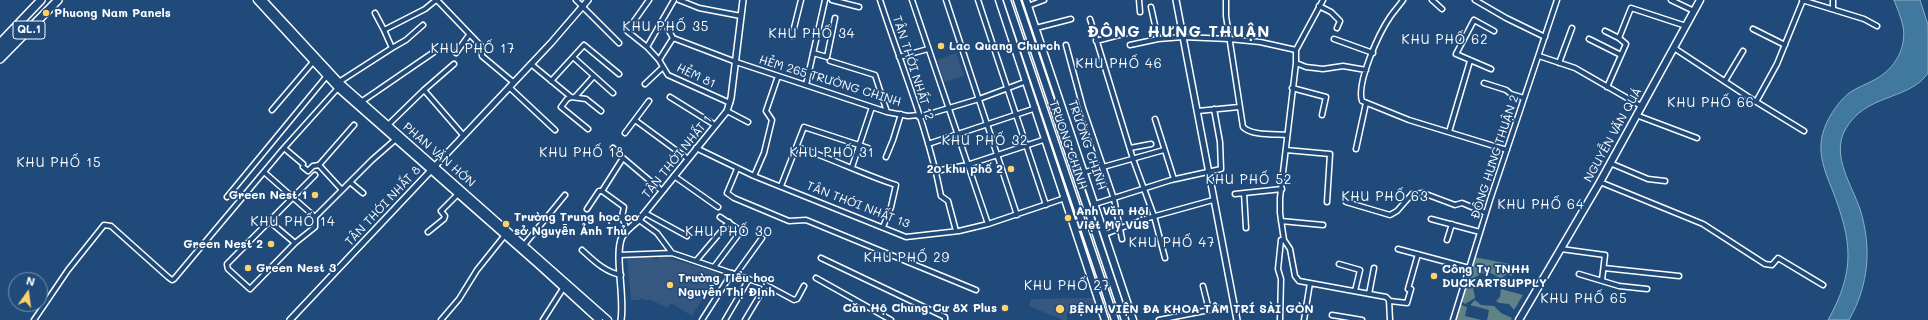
<!DOCTYPE html>
<html>
<head>
<meta charset="utf-8">
<style>
  body { margin:0 }
  #map { position:relative; width:1928px; height:320px; overflow:hidden; background:#1f4a7a; font-family:Mali,sans-serif }
  canvas { display:block }
  .north { position:absolute; left:8px; top:272px; width:40px; height:40px; box-sizing:border-box; background:#1f4a7a; border:1px solid #7992af; border-radius:50%; rotate:14deg; font-size:11px; font-weight:700; line-height:16px; text-align:center; color:#fff }
  .north::after { content:''; display:block; margin:auto; width:14px; height:18px; background:#ffd166; clip-path:polygon(50% 0,100% 100%,50% 72%,0 100%) }
</style>
</head>
<body>
<div id="map">
<canvas width="1928" height="320"></canvas>
<div class="north">N</div>
</div>
<script>
const context = document.querySelector('canvas').getContext('2d');
context.lineJoin = 'round';
function fillPath(path, color) {
  context.fillStyle = color;
  context.fill(path, 'evenodd');
}
function stroke(path, color, width, dash) {
  context.strokeStyle = color;
  context.lineWidth = width;
  context.lineCap = dash ? 'butt' : 'round';
  context.setLineDash(dash || []);
  context.stroke(path);
}
function drawText(font, color, halo, rows, align = 'center') {
  context.font = font + ' Mali,sans-serif';
  context.lineWidth = 3.5;
  context.setLineDash([]);
  context.textBaseline = 'middle';
  context.strokeStyle = halo;
  context.fillStyle = color;
  for (const [text, x, y, turn = 0] of rows) {
    context.save();
    context.translate(x, y);
    context.rotate((+turn || 0) * Math.PI / 180);
    context.textAlign = isNaN(turn) ? turn : align;
    if (halo) context.strokeText(text, 0, 0);
    context.fillText(text, 0, 0);
    context.restore();
  }
}
fillPath(new Path2D(`
  M956,53L964,76L944,82L937,60Z
  M659,255L718,273L692,316L671,303L667,308L649,299L648,301L641,298L639,300H631L627,257L642,256L657,260Z
  M1094,298L1098,307L1067,312V320H1063L1029,306L1031,299Z`), '#36577f');
fillPath(new Path2D(`
  M1474,257L1515,265L1512,276L1507,274L1500,279C1490,269 1479,272 1471,282L1466,281Z
  M1466,285L1473,287L1475,298L1465,304L1461,301Z
  M1501,289L1523,295L1514,310L1509,304L1499,303L1496,301L1500,297Z
  M1475,300L1481,305L1494,306L1501,313L1512,318L1511,320H1487L1489,310L1470,305Z
  M1461,305L1467,307L1465,316L1481,320H1456Z`), '#608185');
const water = new Path2D(`
  M1894,0H1920L1928,25V73C1909,101 1865,93 1845,130C1831,156 1852,185 1860,209C1872,247 1869,285 1849,320H1828C1856,270 1852,241 1832,189C1825,172 1818,155 1822,136C1826,120 1836,104 1849,93C1858,87 1867,84 1876,79C1895,68 1907,48 1903,26C1901,17 1897,8 1894,0Z`);
fillPath(water, '#41789d');
stroke(water, '#8daec4', 1);
const minor = new Path2D(`
  M437,0L482,47V56L513,82
  M576,0L619,43
  M674,0L647,47L659,60L668,75L730,103
  M679,0L699,8L741,16
  M832,0L859,7
  M880,0C901,65 928,129 941,196L948,201L956,231
  M912,0L988,224
  M946,0L1017,215
  M978,0L1046,205
  M1139,0L1140,12
  M1226,0V16L1243,127C1252,136 1275,134 1287,135
  M1323,0L1296,50V63L1280,198V213L1284,240L1290,249L1295,276L1299,281L1386,297L1389,300L1390,320
  M1403,0C1399,6 1394,11 1390,17C1379,33 1356,83 1362,101L1409,120L1507,150
  M1432,0L1442,9
  M1475,0L1506,18L1545,37
  M1671,0L1694,11
  M1802,0L1864,19L1877,26
  M1833,0V9
  M1028,6L1044,0
  M1319,6L1331,12L1340,21L1337,28
  M1151,7L1158,39
  M375,13L384,30
  M1090,19L1133,159L1154,216L1165,258
  M1036,28L1071,19
  M1753,29L1785,45
  M1605,31L1619,38
  M792,36L801,0
  M673,38L736,62L887,112L908,116L919,115
  M1334,39L1373,53
  M1589,39L1621,55
  M1096,41L1127,33
  M1066,45L1083,108L1114,199L1122,239
  M1130,45L1158,39L1183,37L1229,39L1260,42L1296,50
  M647,47L627,31L649,0
  M392,48L406,40L423,25
  M1674,48L1750,98L1804,131
  M456,53L469,35
  M813,53L827,57L835,18
  M1539,56L1575,68L1641,106
  M573,57L613,93
  M899,57L928,49
  M659,60L673,38L668,29
  M830,61L875,75L887,112
  M1296,63L1306,67L1323,69L1343,66L1366,70
  M1559,63L1572,28
  M454,64L424,90L463,135
  M531,64L571,97L586,99L601,111
  M1491,69L1456,54L1474,20L1494,31
  M551,81L584,45L619,74
  M1725,81L1743,51
  M339,82L392,48L384,30L425,9L436,0
  M1484,83L1506,90L1511,94L1524,98
  M645,84L663,67
  M806,85L825,0
  M509,87L555,130
  M1607,87L1626,44L1619,38L1631,8L1686,26
  M1292,88L1326,97L1322,115
  M571,97L567,99L561,107L588,129
  M575,97L594,76
  M670,97L715,125
  M361,102L434,52
  M1756,102L1777,64L1803,0
  M272,110L313,62
  M727,111L748,122
  M1198,111L1239,107
  M1636,115L1697,138
  M919,117L979,99L1027,81
  M1155,119L1174,179
  M635,120L688,159
  M388,125L424,90
  M1449,132L1470,61
  M625,133L649,101
  M928,144L1036,108
  M797,147C831,158 862,174 896,185L891,207L883,227
  M284,148L303,164
  M613,148L623,158
  M696,148L754,176L906,237L959,231L988,224L1065,198
  M1130,148L1151,144
  M1356,149L1366,103
  M1286,150L1330,154L1327,202
  M886,157L893,140L901,114
  M1610,163L1648,179L1665,181
  M319,165L354,125
  M303,167L308,171L313,166L319,165L342,190
  M852,167L872,107
  M737,169L727,193L734,198L789,221L806,220L976,290
  M936,171L967,165L1046,139
  M264,172L315,217V227L295,243L250,289L228,269L227,265V264L315,175
  M1085,172L1164,150
  M674,176L718,207
  M754,176L764,153L772,120L766,111L778,76
  M350,182L363,193
  M1600,182L1703,224L1765,264L1772,265L1778,258L1823,285
  M781,186L804,127L868,148
  M602,191L624,207L622,217L627,230
  M1244,193L1246,228
  M1235,194L1282,189
  M227,197L326,77
  M1346,202L1390,215L1397,211L1412,194L1423,193L1455,205L1462,203L1486,213
  M1095,204L1171,180L1221,169L1220,142L1214,109
  M587,209L599,191H602L623,158L662,191
  M645,213L687,236
  M315,217L372,160L396,139
  M1431,219L1480,232
  M639,220L657,233L672,253
  M269,221L295,243
  M1281,221L1323,225
  M428,232L444,219L445,216L441,211L458,194
  M1105,234L1148,218L1213,200
  M1447,240L1452,224
  M524,245L565,195
  M1398,249L1469,268
  M1561,249L1605,255L1602,280
  M582,250C594,261 605,272 621,275
  M619,255L672,253L766,285L794,300L797,299L804,286
  M821,258L945,317V320
  M696,261L729,222
  M1339,264L1360,270L1355,291
  M714,267L741,231L720,217
  M1604,268L1679,276
  M736,274L762,238
  M1579,274L1619,286L1647,289
  M816,278L891,320
  M1203,286L1209,310
  M1408,289L1418,254
  M1369,294L1374,268
  M1390,301L1407,303L1411,289
  M1332,315L1362,320
  M34,320L68,270L104,225L111,226L168,277L172,280L174,279L284,148L338,88
  M441,320L459,299L477,270L505,235
  M543,320L564,287
  M702,320L732,273
  M725,320L749,279
  M745,320L766,285
  M1159,320L1219,308
  M1280,320L1281,279L1278,269L1281,240
  M1304,320L1310,283
  M1453,320L1490,200L1557,0`);
const tertiary = new Path2D(`
  M1176,0L1237,320
  M290,320L551,43L588,0
  M621,320C625,298 614,254 622,237C626,230 633,225 639,220L727,111L731,98L743,0`);
const secondary = new Path2D(`
  M257,0L338,88L540,266L599,320
  M263,0L339,82L608,320
  M1519,320L1600,182L1700,0`);
const primary = new Path2D(`
  M999,0L1105,320
  M1007,0L1115,320
  M1017,0L1125,320
  M1026,0L1133,320`);
const trunk = new Path2D(`
  M0,43L41,0
  M0,52L22,29
  M0,59L58,0`);
stroke(minor, '#fff', 7);
stroke(tertiary, '#fff', 8);
stroke(secondary, '#fff', 9);
stroke(primary, '#fff', 9);
stroke(trunk, '#fff', 10);
stroke(minor, '#1f4a7a', 4);
stroke(tertiary, '#1f4a7a', 5);
stroke(secondary, '#1f4a7a', 6);
stroke(primary, '#1f4a7a', 6);
stroke(trunk, '#1f4a7a', 7);
for (const [x, y, r, color] of [
  [46,13,4,"#ffd166"],
  [941,46,4,"#ffd166"],
  [1011,169,4,"#ffd166"],
  [315,195,4,"#ffd166"],
  [1068,218,4,"#ffd166"],
  [506,224,4,"#ffd166"],
  [271,244,4,"#ffd166"],
  [248,268,4,"#ffd166"],
  [1434,276,4,"#ffd166"],
  [670,285,4,"#ffd166"],
  [1005,308,4,"#ffd166"],
  [1060,309,5,"#ffd166"]
]) {
  const dot = new Path2D();
  dot.arc(x, y, r, 0, 2 * Math.PI);
  context.fillStyle = color;
  context.fill(dot);
  stroke(dot, '#1f4a7a', 1.5);
}
for (const [x, y, w] of [
  [29,30,32]
]) {
  const box = new Path2D();
  box.roundRect(x - w / 2, y - 9, w, 18, 3);
  context.fillStyle = '#1f4a7a';
  context.fill(box);
  stroke(box, '#fff', 1);
}
drawText('bold 11px', '#fff', null, [
  ["QL.1",29,30]
]);
drawText('bold 12px', '#fff', '#1f4a7a', [
  ["Phuong Nam Panels",54,13],
  ["Lac Quang Church",949,46],
  ["20 khu phố 2",1003,169,"right"],
  ["Green Nest 1",307,195,"right"],
  ["Anh Văn Hội",1076,211],
  ["Việt Mỹ VUS",1076,225],
  ["Trường Trung học cơ",514,217],
  ["sở Nguyễn Ảnh Thủ",514,231],
  ["Green Nest 2",263,244,"right"],
  ["Green Nest 3",256,268],
  ["Công Ty TNHH",1442,269],
  ["DUCKARTSUPPLY",1442,283],
  ["Trường Tiểu học",678,278],
  ["Nguyễn Thị Định",678,292],
  ["Căn Hộ Chung Cư 8X Plus",997,308,"right"],
  ["BỆNH VIỆN ĐA KHOA TÂM TRÍ SÀI GÒN",1069,309]
], 'left');
drawText('12px', '#fff', '#1f4a7a', [
  ["TÂN THỚI NHẤT 12",913,68,72],
  ["HẺM 81",696,76,25],
  ["HẺM 265 TRƯỜNG CHINH",830,81,17],
  ["NGUYỄN VĂN QUÁ",1613,135,-61],
  ["TRUONG CHINH",1068,145,71],
  ["TRƯỜNG CHINH",1087,145,71],
  ["PHAN VĂN HỚN",439,155,41],
  ["TÂN THỚI NHẤT 1",677,157,-51],
  ["ĐÔNG HƯNG THUẬN 2",1495,157,-72],
  ["TÂN THỚI NHẤT 13",858,205,21],
  ["TÂN THỚI NHẤT 8",383,206,-47]
]);
context.letterSpacing = '1px';
drawText('13px', '#fff', '#1f4a7a', [
  ["KHU PHỐ 35",666,27],
  ["KHU PHỐ 34",812,34],
  ["KHU PHỐ 62",1445,40],
  ["KHU PHỐ 17",473,49],
  ["KHU PHỐ 46",1119,64],
  ["KHU PHỐ 66",1711,103],
  ["KHU PHỐ 32",985,141],
  ["KHU PHỐ 18",582,153],
  ["KHU PHỐ 31",832,153],
  ["KHU PHỐ 15",59,163],
  ["KHU PHỐ 52",1249,180],
  ["KHU PHỐ 63",1385,197],
  ["KHU PHỐ 64",1541,205],
  ["KHU PHỐ 14",293,222],
  ["KHU PHỐ 30",729,232],
  ["KHU PHỐ 47",1172,243],
  ["KHU PHỐ 29",907,258],
  ["KHU PHỐ 27",1067,286],
  ["KHU PHỐ 65",1584,299]
]);
context.letterSpacing = '0px';
context.letterSpacing = '1px';
drawText('bold 16px', '#fff', '#1f4a7a', [
  ["ĐÔNG HƯNG THUẬN",1179,32]
]);
context.letterSpacing = '0px';
</script>
</body>
</html>
